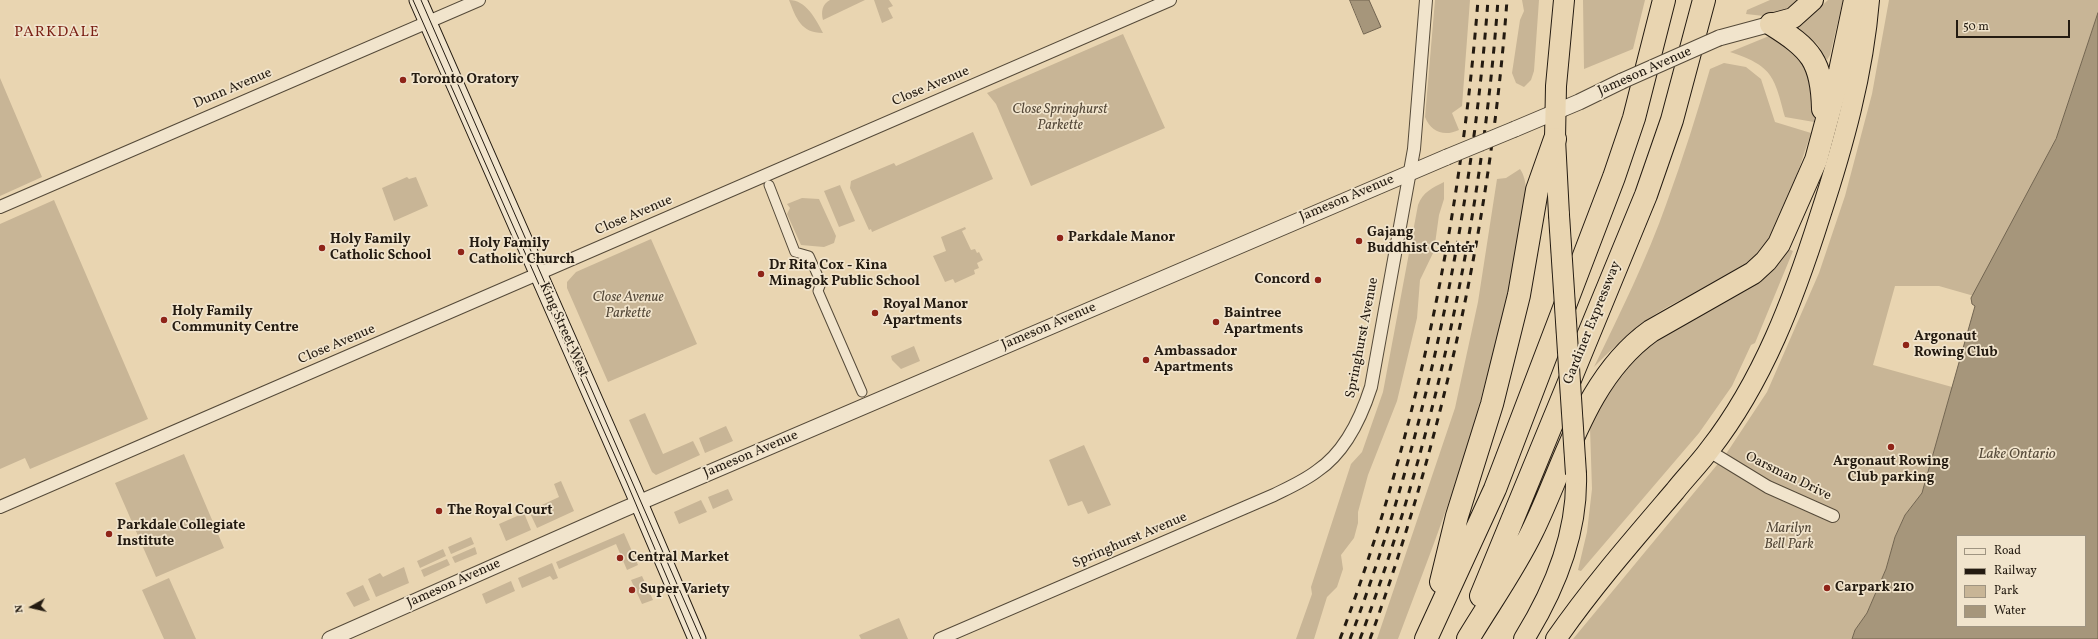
<!DOCTYPE html>
<html>
<head>
<meta charset="utf-8">
<style>
  body { margin:0 }
  #map { position:relative; width:2098px; height:639px; overflow:hidden; background:#e9d5b1; font-family:Vollkorn,serif }
  canvas { display:block }
  .legend { position:absolute; left:1956px; top:535px; width:130px; height:92px; box-sizing:border-box; background:#f1e4cc; border:1px solid #9f9481; margin:0; padding:5px 7px; list-style:none; font-size:12px; color:#241b11 }
  .legend li { display:flex; align-items:center; gap:8px; height:20px }
  .legend b { width:20px; border:1px solid #9f9481 }
  .north { position:absolute; left:12px; top:587px; width:40px; height:40px; -webkit-text-stroke:3px #f1e4cc; paint-order:stroke; rotate:262deg; font-size:11px; font-weight:700; line-height:16px; text-align:center; color:#241b11 }
  .north::after { content:''; display:block; margin:auto; width:14px; height:18px; background:#241b11; clip-path:polygon(50% 0,100% 100%,50% 72%,0 100%) }
  .scale { position:absolute; left:1956px; top:20px; width:114px; height:18px; box-sizing:border-box; border:2px solid #241b11; border-top:0; padding-left:5px; font-size:12px; line-height:14px; white-space:nowrap; color:#241b11; -webkit-text-stroke:3px #f1e4cc; paint-order:stroke }
</style>
</head>
<body>
<div id="map">
<canvas width="2098" height="639"></canvas>
<ul class="legend">
<li><b style="height:5px;background:#f1e4cc"></b>Road</li>
<li><b style="height:5px;background:#241b11"></b>Railway</li>
<li><b style="height:11px;background:#c8b596"></b>Park</li>
<li><b style="height:11px;background:#a6967b"></b>Water</li>
</ul>
<div class="north">N</div>
<div class="scale">50 m</div>
</div>
<script>
const context = document.querySelector('canvas').getContext('2d');
context.lineJoin = 'round';
function fillPath(path, color) {
  context.fillStyle = color;
  context.fill(path, 'evenodd');
}
function stroke(path, color, width, dash) {
  context.strokeStyle = color;
  context.lineWidth = width;
  context.lineCap = dash ? 'butt' : 'round';
  context.setLineDash(dash || []);
  context.stroke(path);
}
function drawText(font, color, halo, rows, align = 'center') {
  context.font = font + ' Vollkorn,serif';
  context.lineWidth = 3.5;
  context.setLineDash([]);
  context.textBaseline = 'middle';
  context.strokeStyle = halo;
  context.fillStyle = color;
  for (const [text, x, y, turn = 0] of rows) {
    context.save();
    context.translate(x, y);
    context.rotate((+turn || 0) * Math.PI / 180);
    context.textAlign = isNaN(turn) ? turn : align;
    if (halo) context.strokeText(text, 0, 0);
    context.fillText(text, 0, 0);
    context.restore();
  }
}
fillPath(new Path2D(`
  M789,0C806,0 816,19 823,33C801,33 796,18 789,0Z
  M830,0H865L823,20C821,12 822,4 830,0Z
  M874,0H889L893,6L888,8L893,18L882,23Z
  M1435,0H1470L1462,106L1452,113L1459,130C1444,137 1431,132 1425,117Z
  M1522,0H1539L1534,71L1531,80L1524,87L1516,83L1512,73L1520,20L1524,11Z
  M1583,0H1645L1633,49L1584,69Z
  M1770,0H1800L1773,17L1746,14L1747,10Z
  M1828,0H1843L1830,55L1827,60L1818,45L1796,25L1814,13Z
  M1889,0H2098V13L2056,139L1974,296L1939,286H1895L1873,365L1952,387L1922,494L1905,515L1895,537L1886,569L1867,613L1855,630L1852,639H1573L1726,454L1767,392L1819,273L1845,196L1872,94Z
  M1123,34L1165,128L1031,186L996,104L987,93Z
  M1774,34L1806,64L1817,100L1814,122L1785,117C1774,75 1772,66 1730,52Z
  M1724,63L1746,67L1761,79L1775,122L1811,133C1798,171 1787,210 1766,243C1743,278 1698,289 1664,309C1637,324 1616,345 1594,367C1620,313 1647,259 1667,202C1683,158 1697,114 1710,69Z
  M0,78L42,177L0,196Z
  M973,132L993,179L872,232L871,229L869,230L850,188L851,181L894,163L896,166Z
  M1520,169C1536,191 1517,255 1511,281C1497,339 1482,397 1465,454C1445,516 1421,578 1398,639H1377L1455,408L1478,302L1497,179L1506,178Z
  M407,177L409,179L416,177L428,206L394,221L382,188Z
  M1444,182V199L1439,215L1434,251L1420,280L1417,318L1397,401L1368,475L1358,512V523L1354,538L1341,555L1343,569L1337,587L1327,597L1314,639H1296L1312,594L1311,587L1351,464L1362,452L1383,392L1418,205C1423,192 1432,188 1444,182Z
  M840,185L855,221L839,227L824,191Z
  M802,198L819,199L836,236L834,243L824,247L801,245L787,214L790,208L787,204Z
  M54,200L148,419L30,469L25,458L0,469V224Z
  M965,227L966,229L962,231L971,250L975,249L977,253L979,252L983,260L977,263L979,268L974,270L975,274L955,283L953,279L945,282L933,256L946,251L941,237Z
  M651,239L697,344L608,382L567,288V282L576,272Z
  M1786,248L1793,251L1755,343L1751,345L1732,386L1699,433L1581,571L1578,570L1587,532L1592,489L1590,428L1607,395L1641,352L1660,337L1748,289L1763,279L1774,267Z
  M914,346L920,361L901,369L892,360L891,356Z
  M645,413L663,454L693,441L700,455L656,475L652,472L629,420Z
  M726,426L733,441L705,453L699,438Z
  M1084,445L1111,505L1088,514L1082,501L1068,506L1049,460Z
  M184,454L224,548L156,577L115,483Z
  M561,481L574,511L537,528L529,511L559,497L554,484Z
  M728,489L733,500L713,509L708,497Z
  M701,500L707,512L679,524L674,512Z
  M524,513L531,530L506,541L499,524Z
  M624,533L638,565L627,570L616,544L559,569L556,562Z
  M471,537L474,544L451,554L448,547Z
  M475,547L477,554L455,563L452,557Z
  M443,549L446,556L420,568L417,561Z
  M447,559L450,565L424,577L421,570Z
  M552,563L558,578L553,580L550,576L522,588L518,578Z
  M404,567L409,583L376,597L368,579L380,573L383,577Z
  M642,576L653,600L642,604L631,580Z
  M169,578L196,639H164L142,590Z
  M511,581L515,591L486,604L482,594Z
  M363,585L370,600L354,607L346,593Z
  M899,618L908,639H861L859,635Z`), '#c8b596');
const water = new Path2D(`
  M1350,0H1369L1381,27L1364,34Z
  M2098,13V639H1852L1855,630L1867,613L1886,569L1895,537L1905,515L1922,493L1975,306L1972,304L1971,298L2056,139ZM1957,536H2085V626H1957Z`);
fillPath(water, '#a6967b');
stroke(water, '#726551', 1);
const pedestrian = new Path2D(`
  M769,185L795,252L809,256L821,283L818,291L862,392`);
const minor = new Path2D(`
  M0,207L479,0
  M1709,451L1768,487L1833,516
  M0,507L1170,0
  M940,639L1274,495C1288,488 1304,481 1317,471C1344,453 1361,418 1371,387L1414,149L1426,0`);
const tertiary = new Path2D(`
  M1719,38L1771,24
  M1515,129L1579,102L1622,81
  M330,639L622,510L1447,157`);
const secondary = new Path2D(`
  M418,0L633,489L697,639`);
const trunk = new Path2D(`
  M1771,24L1793,18L1813,0
  M1559,215L1555,139L1556,86L1564,0
  M1524,639C1555,589 1578,533 1576,474
  M1556,639C1592,587 1634,539 1675,491C1686,477 1699,464 1710,449C1763,381 1794,298 1820,216C1843,146 1863,74 1869,0`);
const motorway = new Path2D(`
  M1771,24C1811,49 1822,61 1823,109
  M1441,582L1457,516L1492,404L1519,295L1537,190L1555,139
  M1481,596L1646,195L1672,120L1704,0
  M1426,639L1495,489L1614,177L1634,118L1664,0
  M1468,639C1489,604 1514,569 1532,532C1566,463 1585,378 1651,331L1753,273L1766,261L1779,244L1816,160L1840,71L1855,0`);
stroke(pedestrian, '#554a39', 11);
stroke(minor, '#554a39', 14);
stroke(tertiary, '#554a39', 17);
stroke(secondary, '#241b11', 19);
stroke(trunk, '#241b11', 22);
stroke(motorway, '#241b11', 24);
stroke(pedestrian, '#f1e4cc', 9);
stroke(minor, '#f1e4cc', 12);
stroke(tertiary, '#f1e4cc', 15);
stroke(secondary, '#f1e4cc', 17);
stroke(trunk, '#e9d5b1', 20);
stroke(motorway, '#e9d5b1', 22);
stroke(new Path2D(`
  M413,0L627,483L693,639
  M421,0L701,639`), '#241b11', 1);
stroke(new Path2D(`
  M1340,639C1417,435 1461,217 1478,0
  M1350,639C1426,438 1472,214 1488,0
  M1360,639C1436,436 1482,217 1498,0
  M1370,639C1444,434 1491,218 1507,0`), '#241b11', 3, [7, 7]);
const tertiaryBridge = new Path2D(`
  M1622,81L1719,38
  M1447,157L1515,129`);
const trunkBridge = new Path2D(`
  M1559,215L1576,474`);
stroke(tertiaryBridge, '#554a39', 17, []);
stroke(trunkBridge, '#241b11', 22, []);
stroke(tertiaryBridge, '#f1e4cc', 15);
stroke(trunkBridge, '#e9d5b1', 20);
for (const [x, y, r, color] of [
  [403,80,4,"#8f2418"],
  [1060,238,4,"#8f2418"],
  [1359,241,4,"#8f2418"],
  [322,248,4,"#8f2418"],
  [461,252,4,"#8f2418"],
  [761,274,4,"#8f2418"],
  [1318,280,4,"#8f2418"],
  [875,313,4,"#8f2418"],
  [164,320,4,"#8f2418"],
  [1216,322,4,"#8f2418"],
  [1906,345,4,"#8f2418"],
  [1146,360,4,"#8f2418"],
  [1891,447,4,"#8f2418"],
  [439,511,4,"#8f2418"],
  [109,534,4,"#8f2418"],
  [620,558,4,"#8f2418"],
  [1827,588,4,"#8f2418"],
  [632,590,4,"#8f2418"]
]) {
  const dot = new Path2D();
  dot.arc(x, y, r, 0, 2 * Math.PI);
  context.fillStyle = color;
  context.fill(dot);
  stroke(dot, '#f1e4cc', 1.5);
}
drawText('14px', '#241b11', '#f1e4cc', [
  ["Jameson Avenue",1645,72,-24],
  ["Close Avenue",931,87,-23],
  ["Dunn Avenue",233,89,-23],
  ["Jameson Avenue",1347,199,-23],
  ["Close Avenue",634,216,-23],
  ["Gardiner Expressway",1593,323,-68],
  ["Jameson Avenue",1049,327,-23],
  ["King Street West",563,330,66],
  ["Springhurst Avenue",1363,338,-79],
  ["Close Avenue",337,345,-23],
  ["Jameson Avenue",751,455,-23],
  ["Oarsman Drive",1788,477,26],
  ["Springhurst Avenue",1130,541,-23],
  ["Jameson Avenue",454,584,-24]
]);
drawText('bold 14px', '#241b11', '#f1e4cc', [
  ["Toronto Oratory",411,80],
  ["Gajang",1367,233],
  ["Buddhist Center",1367,249],
  ["Parkdale Manor",1068,238],
  ["Holy Family",330,240],
  ["Catholic School",330,256],
  ["Holy Family",469,244],
  ["Catholic Church",469,260],
  ["Dr Rita Cox - Kina",769,266],
  ["Minagok Public School",769,282],
  ["Concord",1310,280,"right"],
  ["Royal Manor",883,305],
  ["Apartments",883,321],
  ["Holy Family",172,312],
  ["Community Centre",172,328],
  ["Baintree",1224,314],
  ["Apartments",1224,330],
  ["Argonaut",1914,337],
  ["Rowing Club",1914,353],
  ["Ambassador",1154,352],
  ["Apartments",1154,368],
  ["Argonaut Rowing",1891,462,"center"],
  ["Club parking",1891,478,"center"],
  ["The Royal Court",447,511],
  ["Parkdale Collegiate",117,526],
  ["Institute",117,542],
  ["Central Market",628,558],
  ["Carpark 210",1835,588],
  ["Super Variety",640,590]
], 'left');
drawText('italic 14px', '#554939', '#f1e4cc', [
  ["Close Springhurst",1060,110],
  ["Parkette",1060,126],
  ["Close Avenue",628,298],
  ["Parkette",628,314],
  ["Marilyn",1789,529],
  ["Bell Park",1789,545]
]);
context.letterSpacing = '1px';
drawText('15px', '#7a1f14', '#f1e4cc', [
  ["PARKDALE",57,33]
]);
context.letterSpacing = '0px';
drawText('italic 15px', '#584c3b', '#f1e4cc', [
  ["Lake Ontario",2017,455]
]);
</script>
</body>
</html>
